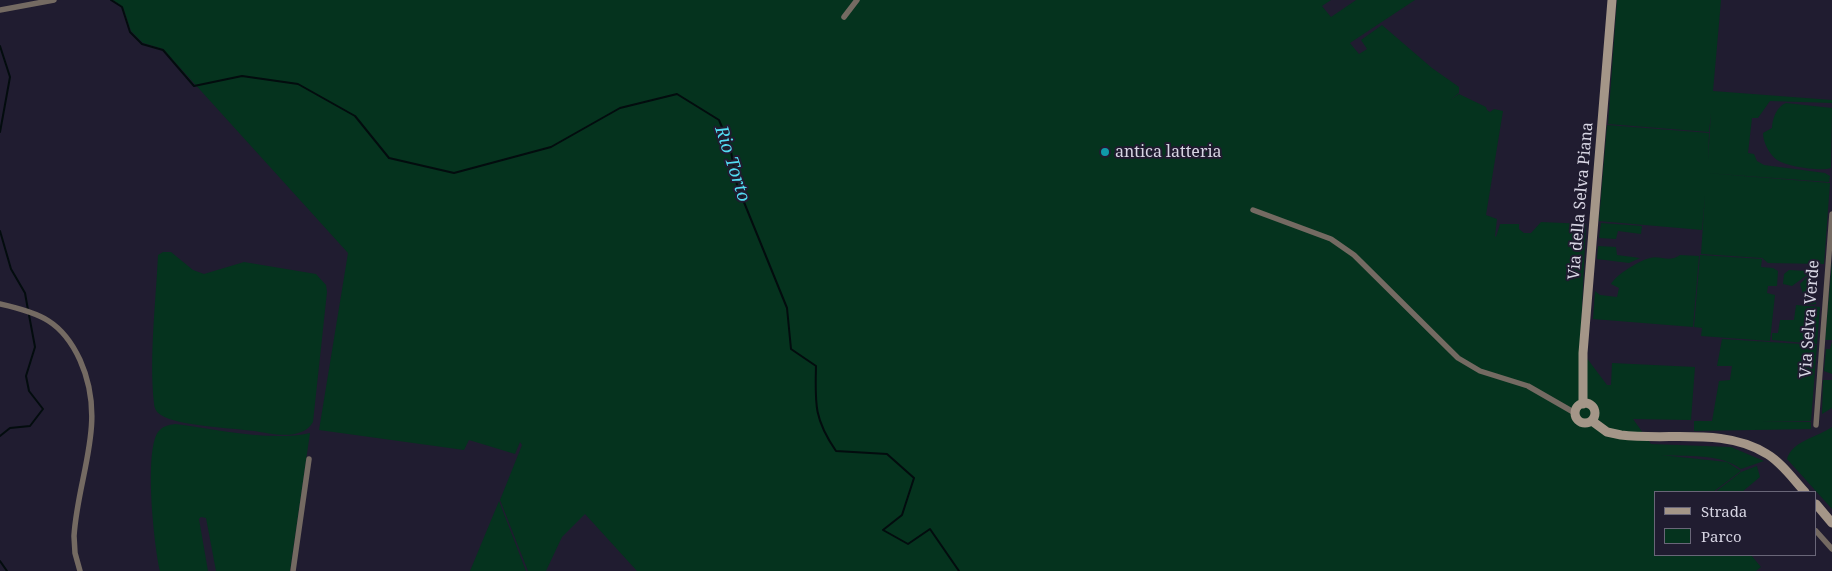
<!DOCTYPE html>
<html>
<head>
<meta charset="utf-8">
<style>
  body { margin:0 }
  #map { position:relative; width:1832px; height:571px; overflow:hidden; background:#201c30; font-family:"Noto Serif",serif }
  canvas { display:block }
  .legend { position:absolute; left:1654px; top:491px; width:162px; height:65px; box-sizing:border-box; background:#201c30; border:1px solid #696678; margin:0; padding:6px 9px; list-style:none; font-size:15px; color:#d7d5e3 }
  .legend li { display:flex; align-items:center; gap:10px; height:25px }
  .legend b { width:25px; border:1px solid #696678 }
</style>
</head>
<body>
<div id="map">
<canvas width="1832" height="571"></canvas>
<ul class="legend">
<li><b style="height:6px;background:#a49688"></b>Strada</li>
<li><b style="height:14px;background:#05331e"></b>Parco</li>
</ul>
</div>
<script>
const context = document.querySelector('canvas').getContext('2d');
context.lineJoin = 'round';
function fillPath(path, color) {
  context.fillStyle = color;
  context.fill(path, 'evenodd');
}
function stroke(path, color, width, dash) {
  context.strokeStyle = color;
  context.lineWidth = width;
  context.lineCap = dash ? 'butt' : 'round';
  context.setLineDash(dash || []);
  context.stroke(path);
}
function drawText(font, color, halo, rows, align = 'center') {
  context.font = font + ' "Noto Serif",serif';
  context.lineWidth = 4;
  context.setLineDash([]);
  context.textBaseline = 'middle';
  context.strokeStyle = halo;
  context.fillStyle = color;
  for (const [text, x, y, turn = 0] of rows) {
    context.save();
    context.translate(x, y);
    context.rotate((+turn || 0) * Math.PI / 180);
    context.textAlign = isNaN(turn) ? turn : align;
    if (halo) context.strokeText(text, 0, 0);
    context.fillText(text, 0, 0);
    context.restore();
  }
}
fillPath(new Path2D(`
  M113,0H1331L1322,6L1331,17L1356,0H1415L1350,43L1359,54L1367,49L1361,40L1382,25L1432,68L1459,87V93L1450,100L1459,94L1486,107L1487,110L1490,112L1494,109L1503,111L1486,215L1497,219L1495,236L1496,237L1500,224H1519V229L1524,233H1531L1541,222L1586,224L1580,349L1607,385H1611L1612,363L1695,367L1691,420L1633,419L1651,444L1731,447L1764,461L1741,469C1720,453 1686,457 1661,455L1727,462L1741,471L1713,492H1656V555H1751L1761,567L1756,571H637L585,514L562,537L546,571H528L500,500L522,445L520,442L515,454L469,440L464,450L319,430L348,253L163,49L143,43L131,31L123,7Z
  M1617,0H1721L1718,35L1618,27L1718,35L1713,91L1832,100V103L1770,101L1758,118H1752L1748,153L1754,154L1757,161L1764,165L1825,173L1830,176L1829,182L1706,173L1830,183L1824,264L1768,263L1762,258L1701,254L1705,195L1702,230L1599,221L1607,125L1709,133L1708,160L1711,113L1709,132L1608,124Z
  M1786,103L1832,108L1831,168C1820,172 1786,166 1777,160C1769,154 1763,142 1763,133L1772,128C1772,119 1777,106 1786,103Z
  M1601,223L1642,226L1641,234L1618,231L1616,239L1599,238Z
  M1598,246L1616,247L1617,255L1640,258L1629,263L1597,259Z
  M163,252H171L193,270L204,274L244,262L316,274L326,285L327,292L313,422C302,441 273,434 254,431C232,428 177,426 161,415C157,413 154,408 154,403C149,358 156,300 158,255Z
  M1680,255L1699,256L1693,327L1593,319L1595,291L1600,295L1617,297L1619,288L1611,284C1616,275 1638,261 1650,258C1660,255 1669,263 1680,255Z
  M1700,255L1762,259L1761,267L1773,268L1778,271L1777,286H1768L1767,293L1775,295L1770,341L1701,336L1702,328L1694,327Z
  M1832,261V340H1825Z
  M1789,270L1807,271V275L1792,286L1783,284L1784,274Z
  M1808,276L1811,277V280L1814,285L1808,293L1816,298V304L1803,305L1804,297L1800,284Z
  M1796,305L1820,307L1817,344L1772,340V333H1778L1780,320H1794Z
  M1722,339L1817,345L1811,421H1761L1811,422V429L1694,431V421H1712L1719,381L1730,380L1732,366H1717Z
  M1832,342V374L1824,371L1826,349H1830Z
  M1823,380H1832V408L1822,414Z
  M175,424C216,429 270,442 310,433L290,571H216L206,518L201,517L199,519L208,571H160C154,545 144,452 158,432C163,426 168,425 175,424Z
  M1832,427V509L1787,459C1792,441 1818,437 1832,427Z
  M1757,466L1760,477L1742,492H1715L1741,472Z
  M499,501L526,571H470Z`), '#05331e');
stroke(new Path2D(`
  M111,0L122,7L130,32L142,44L163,50L194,86L242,76L298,84L355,116L389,158L454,173L551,147L620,108L677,94L719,120L730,146L737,185L787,308L791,349L816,366C815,404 814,419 836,451L887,454L914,478L902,515L883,530L908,544L930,529L959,571
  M0,46L10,77L0,132
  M0,231L11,269L25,293L28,310
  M0,436L10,428L30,426L43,409L29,391L26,376L35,347L29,315
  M0,561L7,571`), '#030c0e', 2);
stroke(new Path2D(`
  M0,10L54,0
  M844,17L857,0
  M1253,210L1331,239L1354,255L1458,358L1480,371L1528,386L1575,413
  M0,304C40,313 62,321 80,360C108,422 78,474 74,536L75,553L80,571
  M1816,425L1832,214
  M1816,531L1832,549
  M293,571L309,459`), '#746a62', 5.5);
stroke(new Path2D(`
  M1575 413a10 10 0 1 1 20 0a10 10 0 1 1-20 0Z
  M1583,404V353L1612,0
  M1592,421L1607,432L1621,435C1668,441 1725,427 1767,454C1782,463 1793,479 1805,492
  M1816,504L1832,523`), '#a49688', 9);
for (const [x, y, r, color] of [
  [1105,152,5,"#0f9aa8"]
]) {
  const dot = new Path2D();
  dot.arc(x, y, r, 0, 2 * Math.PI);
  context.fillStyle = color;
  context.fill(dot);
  stroke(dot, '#201c30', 2);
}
drawText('16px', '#d7d5e3', '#201c30', [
  ["antica latteria",1115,152]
], 'left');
drawText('16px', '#d7d5e3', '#201c30', [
  ["Via della Selva Piana",1581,201,-85],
  ["Via Selva Verde",1810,319,-86]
]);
drawText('italic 18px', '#53dcf2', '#201c30', [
  ["Rio Torto",732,164,72]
]);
</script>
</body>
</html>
